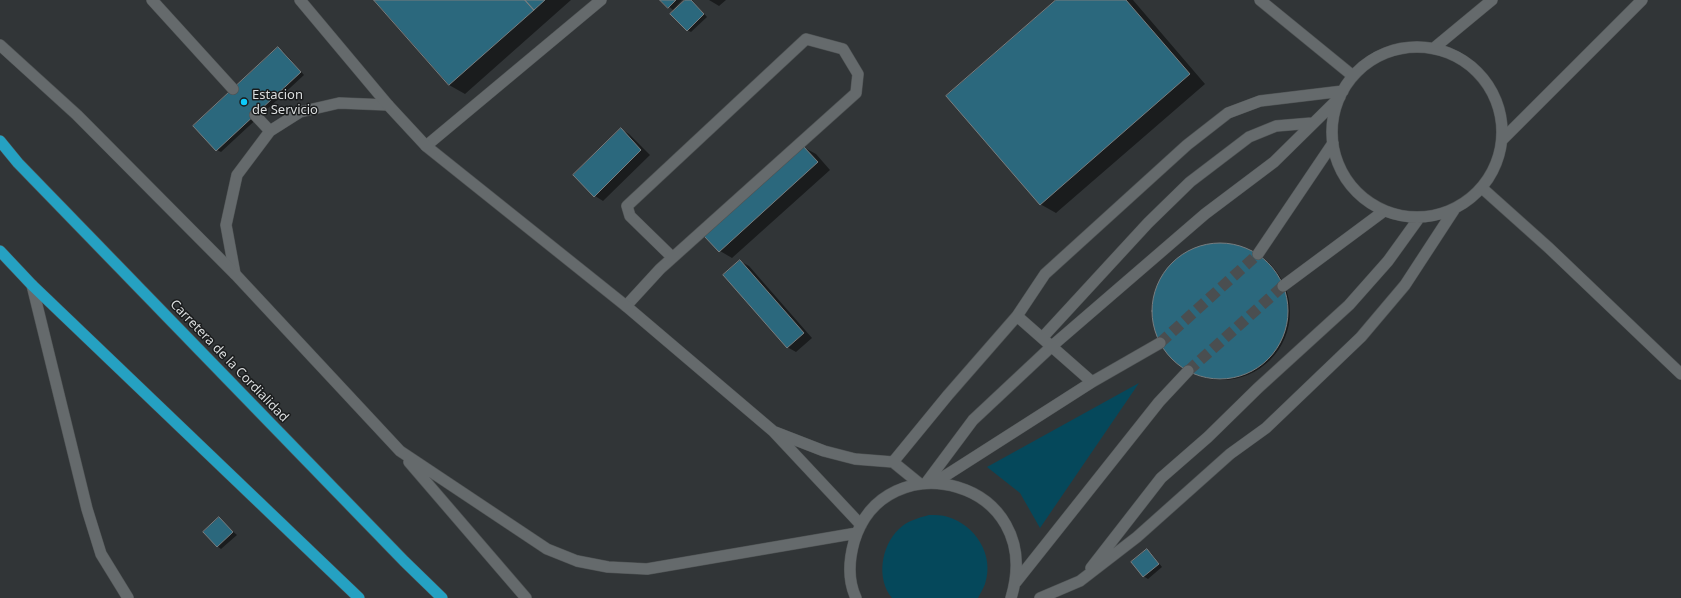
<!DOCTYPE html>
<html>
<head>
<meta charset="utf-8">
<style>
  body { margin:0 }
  canvas { display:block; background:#313537 }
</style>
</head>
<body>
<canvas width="1681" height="598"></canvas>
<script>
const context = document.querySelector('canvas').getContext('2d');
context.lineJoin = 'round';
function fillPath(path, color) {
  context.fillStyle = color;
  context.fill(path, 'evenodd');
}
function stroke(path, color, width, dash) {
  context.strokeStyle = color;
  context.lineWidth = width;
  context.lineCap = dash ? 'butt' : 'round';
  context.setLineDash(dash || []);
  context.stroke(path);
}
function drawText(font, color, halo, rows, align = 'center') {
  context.font = font + ' "Noto Sans",sans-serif';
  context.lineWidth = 3;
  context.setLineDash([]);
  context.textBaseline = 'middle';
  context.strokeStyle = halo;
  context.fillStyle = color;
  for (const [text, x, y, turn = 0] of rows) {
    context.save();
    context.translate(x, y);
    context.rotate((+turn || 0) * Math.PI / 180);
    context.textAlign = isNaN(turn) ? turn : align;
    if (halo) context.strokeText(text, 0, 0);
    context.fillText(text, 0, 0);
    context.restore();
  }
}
fillPath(new Path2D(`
  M1139,383L1040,528L1020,493L987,467Z
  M929,515C935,515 942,515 948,517C975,525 995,555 985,584C983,589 980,594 978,598H892C876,579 881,546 899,529C907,521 918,518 929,515Z`), '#05485b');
fillPath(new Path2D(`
  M375,0H571L465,94L449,85Z
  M661,0H682L673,10Z
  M686,0H692L707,17L691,32L687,30Z
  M709,0H726L719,6Z
  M1058,0H1133L1205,84L1056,213L1040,204Z
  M278,49L283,51L304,75L221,152L217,150Z
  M621,129L629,134L650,155L603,201L595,196Z
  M803,147L816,154L830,170L732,258L720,251Z
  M1154 312a68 68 0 1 1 136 0a68 68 0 1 1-136 0Z
  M740,261L749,266L812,338L796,352L787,347Z
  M219,519L237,535L221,549L217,546Z
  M1147,551L1151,553L1162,567L1148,579L1143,576Z`), '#0007');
const building = new Path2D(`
  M374,0H525L534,10L449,85Z
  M525,0H545L534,10Z
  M660,0H676L668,8Z
  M685,0H691L704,14L687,31L670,14Z
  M1056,0H1126L1190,74L1040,205L946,96Z
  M278,47L301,72L216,151L193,126Z
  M621,128L641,150L594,197L573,175Z
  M803,146L818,162L719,252L704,236Z
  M1152 311a68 68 0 1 1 136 0a68 68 0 1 1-136 0Z
  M740,260L804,333L787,348L723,275Z
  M219,517L233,532L217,547L203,532Z
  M1147,549L1159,564L1143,577L1131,562Z`);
fillPath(building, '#2b687d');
stroke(building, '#787d7f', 1);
stroke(new Path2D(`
  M1160,343L1258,254
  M1188,371L1283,286`), '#4a4e50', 11, [11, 5.5]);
const service = new Path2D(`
  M152,0L233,89
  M255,115L270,131
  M426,146L601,0
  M235,274L226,225L237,175L270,131L300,112L339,103L388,105
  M32,285L87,509L101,554L128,598
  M626,306L660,269L856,93L858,74L843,49L806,39L627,206L630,216L672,257`);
const minor = new Path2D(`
  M300,0L388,105L426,146L626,306L773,431L861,525
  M1260,0L1353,76
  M0,45L77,115L235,274L400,451L547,549L577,561L608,567L647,569L857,533
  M1332 132a85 85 0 1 1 170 0a85 85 0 1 1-170 0Z
  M1434,48L1492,0
  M1502,140L1642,0
  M1482,188L1549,248L1681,374
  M1258,254L1333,143
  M1283,286L1384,211
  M1017,316L1092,382
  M1042,338L1148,223L1190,182L1249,137L1276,126L1312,123
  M775,432L824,451L855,459L893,462L920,484
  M409,462L526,598
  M893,462L948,395L1017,316L1045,274L1187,145L1228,113L1260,101L1343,91
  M926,483L973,420L1052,346L1205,214L1274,162L1340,97
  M934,483L1092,382L1160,343
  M1091,568L1161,478L1208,437L1258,388L1349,305L1388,261L1419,218
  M1016,582L1159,402L1188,371
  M856,598C848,581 849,560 854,542C884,440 1047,479 1011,598
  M1040,598L1080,581L1137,537L1230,454L1266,428L1361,337L1405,285L1454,210`);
const trunk = new Path2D(`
  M0,141L18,163L404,561L442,598
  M0,251L32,285L359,598`);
stroke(service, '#4f5354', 12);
stroke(minor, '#4f5354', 12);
stroke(trunk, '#4f5354', 12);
stroke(service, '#656a6c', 11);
stroke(minor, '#656a6c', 11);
stroke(trunk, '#25a1c2', 11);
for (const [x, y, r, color] of [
  [244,102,4,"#0dcafa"]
]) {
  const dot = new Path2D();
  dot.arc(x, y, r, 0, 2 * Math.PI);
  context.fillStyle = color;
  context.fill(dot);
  stroke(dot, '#1a1c1d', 1.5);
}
drawText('13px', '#daddde', '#1a1c1d', [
  ["Estacion",252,95],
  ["de Servicio",252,110]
], 'left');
drawText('13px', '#daddde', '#1a1c1d', [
  ["Carretera de la Cordialidad",229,361,46]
]);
</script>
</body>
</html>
